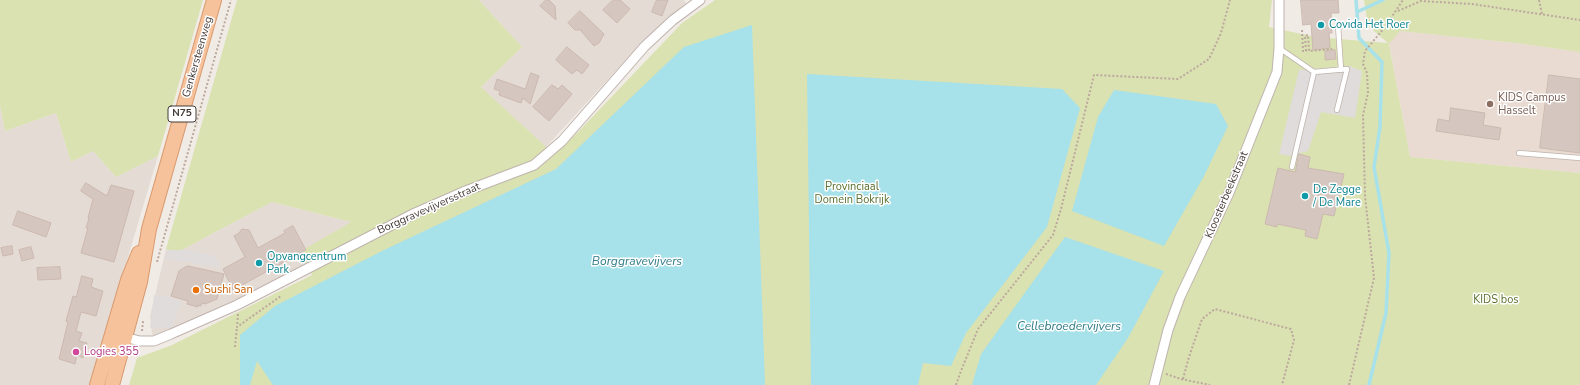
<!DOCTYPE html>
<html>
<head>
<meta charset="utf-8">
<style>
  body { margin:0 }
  canvas { display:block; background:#f1ebe6 }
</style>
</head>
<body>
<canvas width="1580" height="385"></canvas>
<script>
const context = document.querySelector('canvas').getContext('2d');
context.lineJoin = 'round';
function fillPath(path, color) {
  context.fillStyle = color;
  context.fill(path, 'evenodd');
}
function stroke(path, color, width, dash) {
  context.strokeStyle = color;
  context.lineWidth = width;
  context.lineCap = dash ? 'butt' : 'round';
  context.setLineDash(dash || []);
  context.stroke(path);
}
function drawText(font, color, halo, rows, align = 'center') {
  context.font = font + ' "Nunito Sans",sans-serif';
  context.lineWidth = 3;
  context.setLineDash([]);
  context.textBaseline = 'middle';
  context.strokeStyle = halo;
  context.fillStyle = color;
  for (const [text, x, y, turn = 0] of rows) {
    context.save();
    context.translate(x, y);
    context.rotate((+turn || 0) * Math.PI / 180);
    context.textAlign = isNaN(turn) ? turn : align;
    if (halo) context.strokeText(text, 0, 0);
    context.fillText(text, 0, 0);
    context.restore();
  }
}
fillPath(new Path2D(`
  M479,0H684L686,3L634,51L546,147L481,87L522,47Z
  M0,106L5,131L56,113L71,162L93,151L116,177L158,156L90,385H0Z
  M272,202L351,222L302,251L307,265L156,338L152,334L150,316L166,249L176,253Z`), '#e5dbd5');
fillPath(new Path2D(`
  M1400,31L1516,43L1580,52V173L1410,157L1389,43Z`), '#e9dbd1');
fillPath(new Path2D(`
  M0,0H203L158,156L116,177L93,151L71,162L56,113L5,131L0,106Z
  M237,0H479L522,47L481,87L554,154L577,133L682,23L715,0H1272L1269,27L1316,37L1388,43L1368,26L1364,0H1580V52L1516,43L1400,31L1389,44L1410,157L1580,173V385H129L137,358L172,345L312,275L301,251L351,222L272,202L176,253L166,249Z`), '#dae2b2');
fillPath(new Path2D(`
  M1349,66L1362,71L1355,118L1321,112L1308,151L1289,156L1279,154L1299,70Z
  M168,250H190L215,256L222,268L187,262L164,259Z
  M154,295L164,296L182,301L171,328H150Z`), '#e0dcdb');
fillPath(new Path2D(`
  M752,25L765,385H273L257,361L250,385H240V335L275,306L384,250L556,169L684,47Z
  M807,74L1062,89L1080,108L1047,227L966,333L951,366L923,363L918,385H811Z
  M1114,90L1216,104L1228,126L1204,176L1164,246L1072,211L1098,117Z
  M1065,237L1164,271L1128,338L1096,385H972L981,354Z`), '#a7e1e9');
stroke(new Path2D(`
  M1356,0L1359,38L1382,62L1380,127L1374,167L1389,253L1386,313L1369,385
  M1357,12L1383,0`), '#a7e1e9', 3.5);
const building = new Path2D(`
  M546,0H549L555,6L556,20L540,6Z
  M613,0H620L630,9L617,23L603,10Z
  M657,0H668L662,16L652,12Z
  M1301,0H1338L1339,13H1331L1332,33H1329L1330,48L1313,50L1311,24L1303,25Z
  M580,11L604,34L599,43L594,46L581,31L582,30H575L568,23Z
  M567,47L589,65L582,74L577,70L572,74L556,60Z
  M1335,50L1336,59L1325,60V51Z
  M531,73L539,76L530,104L523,98L521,103L499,95L500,91L494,89L497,79L525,89Z
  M1549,75L1580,79V153L1540,148Z
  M552,85L558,89L562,85L572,94L549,121L533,107Z
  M1451,108L1485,113L1483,125L1501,128L1499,140L1436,131L1438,119L1449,121Z
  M1299,154L1310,157L1308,168L1344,174L1334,216L1323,214L1317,239L1305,236L1306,230L1277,224V227L1265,224L1278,168L1295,172Z
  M86,183L107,196L111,185L134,191L114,262L81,253L88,228H86L89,218H88L93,199L81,191Z
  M18,211L51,223L46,237L13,225Z
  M293,226L306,250L233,290L223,269L245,257L234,236L239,233L242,229L249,230L258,248L285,233L284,231Z
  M12,246L13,254L3,256L1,248Z
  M31,247L34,258L22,261L19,250Z
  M188,266L224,274L217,299L205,304L202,303L201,306L198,305V307L187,304L188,301L171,296L179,271Z
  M60,267L61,279L38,280L37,268Z
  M82,276L93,279L91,287L103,291L96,316L81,312L76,331L82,333L79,341L87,343L83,358L77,355L75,364L59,359L68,322L66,321L73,296L76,297Z`);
fillPath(building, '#d5c6bf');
stroke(building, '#ccb9b0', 1);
const service = new Path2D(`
  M1338,25L1341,70
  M1279,48L1314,72L1292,167
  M1314,72L1347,69L1337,110
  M1519,153L1580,158`);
const minor = new Path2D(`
  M120,336L140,341H154L171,334L237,305L415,213L463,192L534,165L562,141L645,46L673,20L700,0
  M1154,385L1168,330L1180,297L1229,193L1277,72L1279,48V0`);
const primary = new Path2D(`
  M97,385L128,280L139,253
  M112,385L140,282L149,229L214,0`);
stroke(service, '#bfb3ad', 6);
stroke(minor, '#bfb3ad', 11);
stroke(primary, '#d9996d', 16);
stroke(new Path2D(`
  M1539,0L1542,14
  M1398,11L1421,1L1472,4L1580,20
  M1302,30L1303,51H1306L1305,36L1308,35L1309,51L1332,49
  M157,262L231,0
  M238,314L237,327L281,296
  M142,331L143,321
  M235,347L237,327
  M1166,374L1181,379L1210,385
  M1183,379L1189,357L1202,319L1215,309L1291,329L1294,340L1282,385
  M956,385L961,371L978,329L1053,235L1061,209L1094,75L1178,79L1209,59L1221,33L1230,0
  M1349,385L1374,278L1365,196L1363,115L1368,93L1367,73L1363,64L1365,51L1385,27L1403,0`), '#bca89c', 2, [2, 2]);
stroke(service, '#fff', 4.5);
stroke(minor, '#fff', 9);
stroke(primary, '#f5c29b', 14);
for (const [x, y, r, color] of [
  [1321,25,4,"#0f9aa8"],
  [1490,104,4,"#8d6e63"],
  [1305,196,4,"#0f9aa8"],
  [259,263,4,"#0f9aa8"],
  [196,290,4,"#e8710a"],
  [76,352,4,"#d1479c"]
]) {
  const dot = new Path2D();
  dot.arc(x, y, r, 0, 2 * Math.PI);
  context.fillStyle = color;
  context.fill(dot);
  stroke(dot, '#fff', 1.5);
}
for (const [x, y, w] of [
  [182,114,28]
]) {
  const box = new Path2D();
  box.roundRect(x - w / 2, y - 8, w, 16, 3);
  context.fillStyle = '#fff';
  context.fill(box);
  stroke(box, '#433a36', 1);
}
drawText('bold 10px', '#433a36', null, [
  ["N75",182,114]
]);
drawText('11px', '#0d838f', '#fff', [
  ["Covida Het Roer",1329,25],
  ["De Zegge",1313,190],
  ["/ De Mare",1313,203],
  ["Opvangcentrum",267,257],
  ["Park",267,270]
], 'left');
drawText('11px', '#433a36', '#fff', [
  ["Genkersteenweg",198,57,-74],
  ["Kloosterbeekstraat",1227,195,-67],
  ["Borggravevijversstraat",429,209,-24]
]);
drawText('11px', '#785e54', '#fff', [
  ["KIDS Campus",1498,98],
  ["Hasselt",1498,111]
], 'left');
drawText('11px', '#5a702f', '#fff', [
  ["Provinciaal",852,187],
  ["Domein Bokrijk",852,200],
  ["KIDS bos",1496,300]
]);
drawText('11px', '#c56008', '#fff', [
  ["Sushi San",204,290]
], 'left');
drawText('11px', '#b23c85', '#fff', [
  ["Logies 355",84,352]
], 'left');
drawText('italic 12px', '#317c88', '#fff', [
  ["Borggravevijvers",637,262],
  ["Cellebroedervijvers",1069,327]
]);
</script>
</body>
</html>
